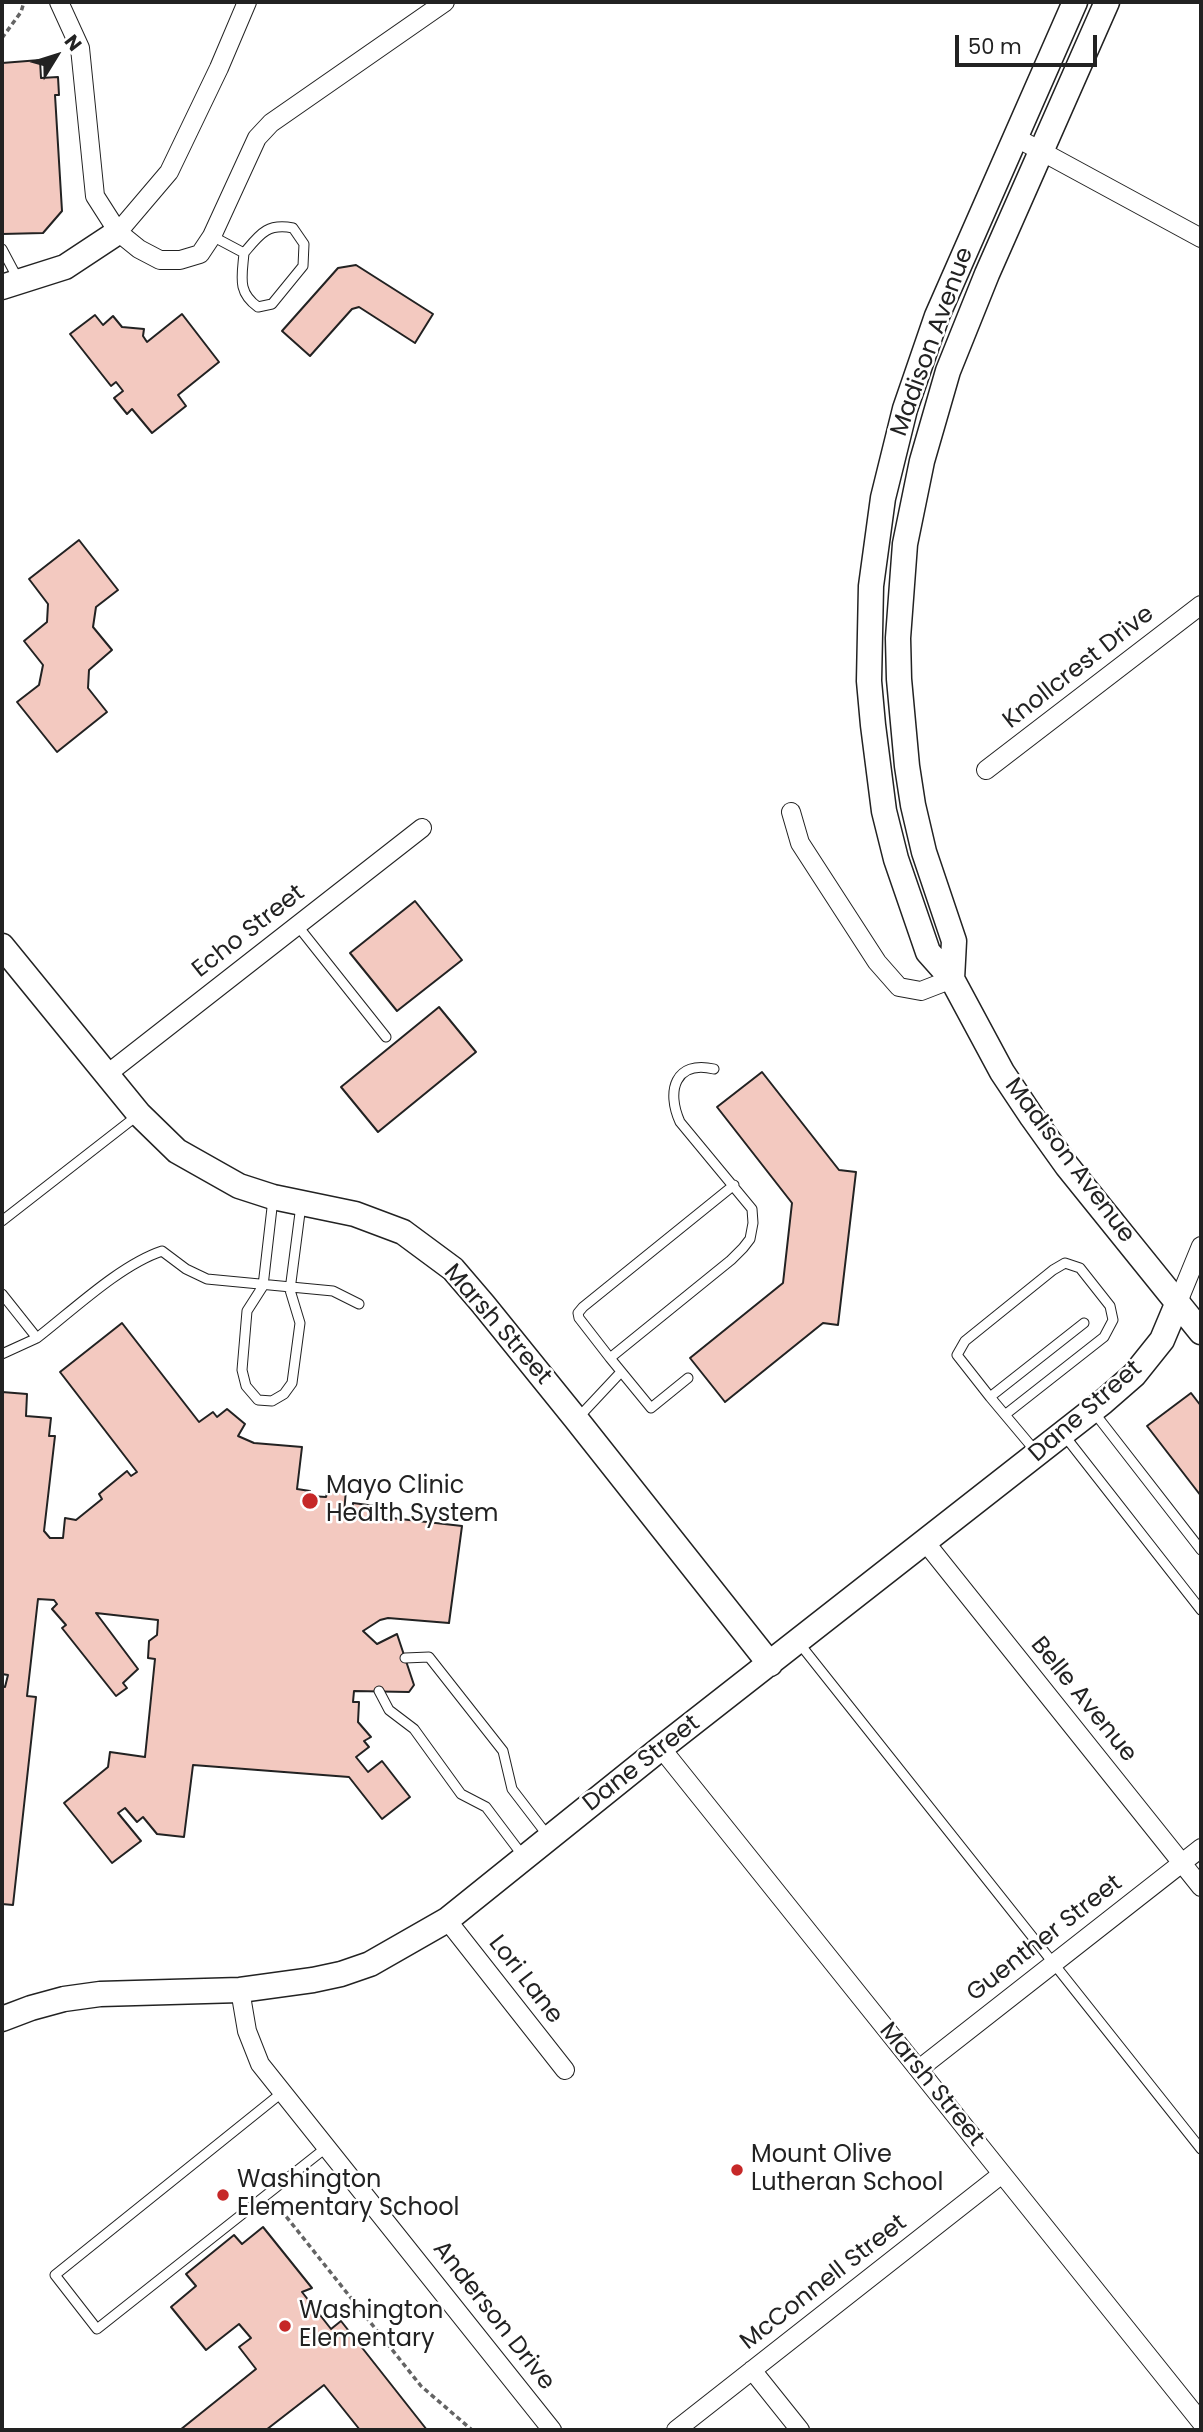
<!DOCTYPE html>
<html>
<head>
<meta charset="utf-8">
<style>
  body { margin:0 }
  #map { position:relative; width:1203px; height:2432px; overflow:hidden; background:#fff; font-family:Poppins,sans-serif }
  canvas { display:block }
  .frame { position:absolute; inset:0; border:4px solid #222; pointer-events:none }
  .north { position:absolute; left:21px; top:21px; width:70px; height:70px; -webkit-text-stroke:5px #fff; paint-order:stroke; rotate:52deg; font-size:19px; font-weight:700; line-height:28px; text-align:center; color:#222 }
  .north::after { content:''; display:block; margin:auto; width:24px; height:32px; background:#222; clip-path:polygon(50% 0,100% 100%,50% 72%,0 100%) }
  .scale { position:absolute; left:955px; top:35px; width:142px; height:32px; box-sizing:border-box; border:4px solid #222; border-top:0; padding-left:9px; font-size:21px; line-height:24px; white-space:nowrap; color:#222; -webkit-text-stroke:5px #fff; paint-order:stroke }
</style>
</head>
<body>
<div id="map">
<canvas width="1203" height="2432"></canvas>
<div class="frame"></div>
<div class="north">N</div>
<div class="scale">50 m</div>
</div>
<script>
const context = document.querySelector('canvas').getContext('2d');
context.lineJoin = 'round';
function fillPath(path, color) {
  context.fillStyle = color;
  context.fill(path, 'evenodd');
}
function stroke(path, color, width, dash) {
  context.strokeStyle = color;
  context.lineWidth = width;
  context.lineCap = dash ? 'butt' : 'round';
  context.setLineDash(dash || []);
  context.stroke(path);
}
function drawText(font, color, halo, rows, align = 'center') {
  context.font = font + ' Poppins,sans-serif';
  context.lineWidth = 5;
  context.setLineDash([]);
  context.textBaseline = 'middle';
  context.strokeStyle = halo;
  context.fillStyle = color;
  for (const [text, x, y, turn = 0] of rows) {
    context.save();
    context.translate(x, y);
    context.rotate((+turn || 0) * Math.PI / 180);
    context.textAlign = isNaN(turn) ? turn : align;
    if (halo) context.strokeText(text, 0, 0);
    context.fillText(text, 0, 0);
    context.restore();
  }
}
const building = new Path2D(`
  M40,60L41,78L58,77L59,95H55L62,211L43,233L2,234V63Z
  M356,265L433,314L415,343L359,307L352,309L310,356L282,331L338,268Z
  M182,314L219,362L178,395L186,406L152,433L132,409L127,414L114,398L123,391L116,382L111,386L70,334L95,315L103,325L113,316L122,327L144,329L143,336L147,342Z
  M79,540L118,590L96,607L93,627L112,650L89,670L88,688L107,712L57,752L17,702L39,685L43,665L24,641L47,622L48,604L29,579Z
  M415,901L462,960L397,1011L350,953Z
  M439,1007L476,1052L378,1132L341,1087Z
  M762,1072L839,1170L856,1172L838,1325L823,1323L725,1402L690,1358L783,1283L792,1203L717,1107Z
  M122,1323L199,1422L213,1412L217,1417L227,1409L245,1424L238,1436L254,1443L302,1447L297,1489L310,1491V1496L326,1497L328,1490H346L344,1513L352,1514L353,1503L375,1506L374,1516L462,1526L449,1623L388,1618L380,1620L363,1631L377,1644L397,1634L414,1685L409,1692L354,1691L353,1702H359L358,1722L371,1737L364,1741L369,1747L356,1757L368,1772L382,1761L410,1797L382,1819L349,1777L193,1765L184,1837L157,1834L143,1817L137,1822L125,1808L118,1813L141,1841L112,1863L64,1803L108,1767L110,1752L145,1757L155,1659L148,1658L149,1641L157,1635L158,1620L96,1613L138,1669L123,1683L127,1688L116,1696L62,1628L66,1625L52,1609L57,1604L54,1600L38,1599L27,1696L36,1697L13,1905L2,1904V1686L5,1687L8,1675L2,1674V1392L27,1394L26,1416L51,1418L49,1436H55L44,1531L50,1538H63L65,1518L76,1520L102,1499L99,1494L127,1471L131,1476L137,1472L60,1372Z
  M1191,1393L1201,1406V1496L1147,1426Z
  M263,2227L312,2288L302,2292L331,2329L341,2321L427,2430H360L324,2385L266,2430H180L256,2369L239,2347L251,2338L239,2324L206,2350L171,2307L196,2286L186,2274L234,2235L242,2244Z`);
fillPath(building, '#f3c9c0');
stroke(building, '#222', 2);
const lane = new Path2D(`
  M212,236L244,253C242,277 237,292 258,307L272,304L303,266L304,244L293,228C267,223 260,234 244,253
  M2,249L19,281
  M297,925L386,1037
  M273,1199L263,1286L247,1311L242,1370L246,1386L258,1400L272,1401L284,1394L292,1383L300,1323L290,1290L301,1205
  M2,1221L138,1115
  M2,1294L37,1338C72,1311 120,1265 162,1251L186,1269L207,1279L333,1291L359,1304
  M2,1354L37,1338
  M610,1358L579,1318L578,1313L583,1307L734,1185
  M688,1378L651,1408L610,1358L731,1260L743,1248L750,1239L753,1223L752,1209L680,1122C666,1091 675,1060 714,1069
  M990,1397L957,1355L965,1341L1053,1270L1065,1263L1080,1268L1110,1306L1113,1320L1104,1337L1006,1414
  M1093,1411L1201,1550
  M577,1419L621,1372
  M1064,1435L1201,1610
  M1037,1453L990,1397L1084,1323
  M799,1643L1201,2149
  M405,1658L429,1657L503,1751L512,1789L548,1836
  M379,1691L389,1710L414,1729L461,1794L486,1807L523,1856
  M284,2091L55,2275L97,2329L327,2147`);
const street = new Path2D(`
  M59,2L80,48L95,196L118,232L139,249L160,260H180L200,254L212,236L257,138L271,123L445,2
  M1015,137L1201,238
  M118,232L169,172L219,68L247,2
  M986,770L1201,605
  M791,812L800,843L877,962L899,987L921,991L952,979
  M106,1075L422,828
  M1178,1302L1201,1246
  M926,1543L1201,1887
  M661,1748L1201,2422
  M447,1920L565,2070
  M240,1990L247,2031L260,2064L552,2430
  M919,2069L1201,1848
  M752,2370L800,2430
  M676,2430L1002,2174`);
const secondary = new Path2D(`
  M1075,2L937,316L905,409L883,498L871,586L869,681L873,725L884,811L896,859L928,952L952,979L1002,1072L1032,1117L1067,1166L1201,1332
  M2,287L65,267L118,232
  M2,946L139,1114L177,1151L239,1186L273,1197L355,1214L403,1232L453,1269L483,1304L576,1419L770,1664
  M952,979L954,941L924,852L913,805L907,766L899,679L898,638L905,544L922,461L948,371L987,274L1107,2
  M2,2019L31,2008L64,1999L100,1994L240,1990L313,1980L341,1974L370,1964L447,1920L661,1748L1103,1402L1134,1375L1162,1340L1178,1302`);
stroke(lane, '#222', 11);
stroke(street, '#222', 20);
stroke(secondary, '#222', 27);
stroke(new Path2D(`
  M2,38L21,12L24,2
  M281,2210L421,2386L472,2430`), '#646464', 3.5, [5, 3.5]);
stroke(lane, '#fff', 9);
stroke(street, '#fff', 18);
stroke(secondary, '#fff', 24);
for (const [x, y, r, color] of [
  [310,1501,9,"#c62828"],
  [737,2170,7,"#c62828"],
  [223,2195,7,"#c62828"],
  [285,2326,7,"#c62828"]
]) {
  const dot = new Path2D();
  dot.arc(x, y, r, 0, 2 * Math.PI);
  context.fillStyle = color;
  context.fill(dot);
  stroke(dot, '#fff', 2.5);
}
drawText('24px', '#222', '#fff', [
  ["Madison Avenue",933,342,-70],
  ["Knollcrest Drive",1079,668,-38],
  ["Echo Street",249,932,-38],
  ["Madison Avenue",1069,1161,53],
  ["Marsh Street",497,1325,49],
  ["Dane Street",1086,1412,-41],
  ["Belle Avenue",1083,1700,51],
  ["Dane Street",642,1764,-38],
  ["Guenther Street",1045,1939,-38],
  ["Lori Lane",525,1980,52],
  ["Marsh Street",931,2085,51],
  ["McConnell Street",824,2283,-38],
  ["Anderson Drive",493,2316,52]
]);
drawText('24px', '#222', '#fff', [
  ["Mayo Clinic",326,1487],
  ["Health System",326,1515],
  ["Mount Olive",751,2156],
  ["Lutheran School",751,2184],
  ["Washington",237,2181],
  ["Elementary School",237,2209],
  ["Washington",299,2312],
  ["Elementary",299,2340]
], 'left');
</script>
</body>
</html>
